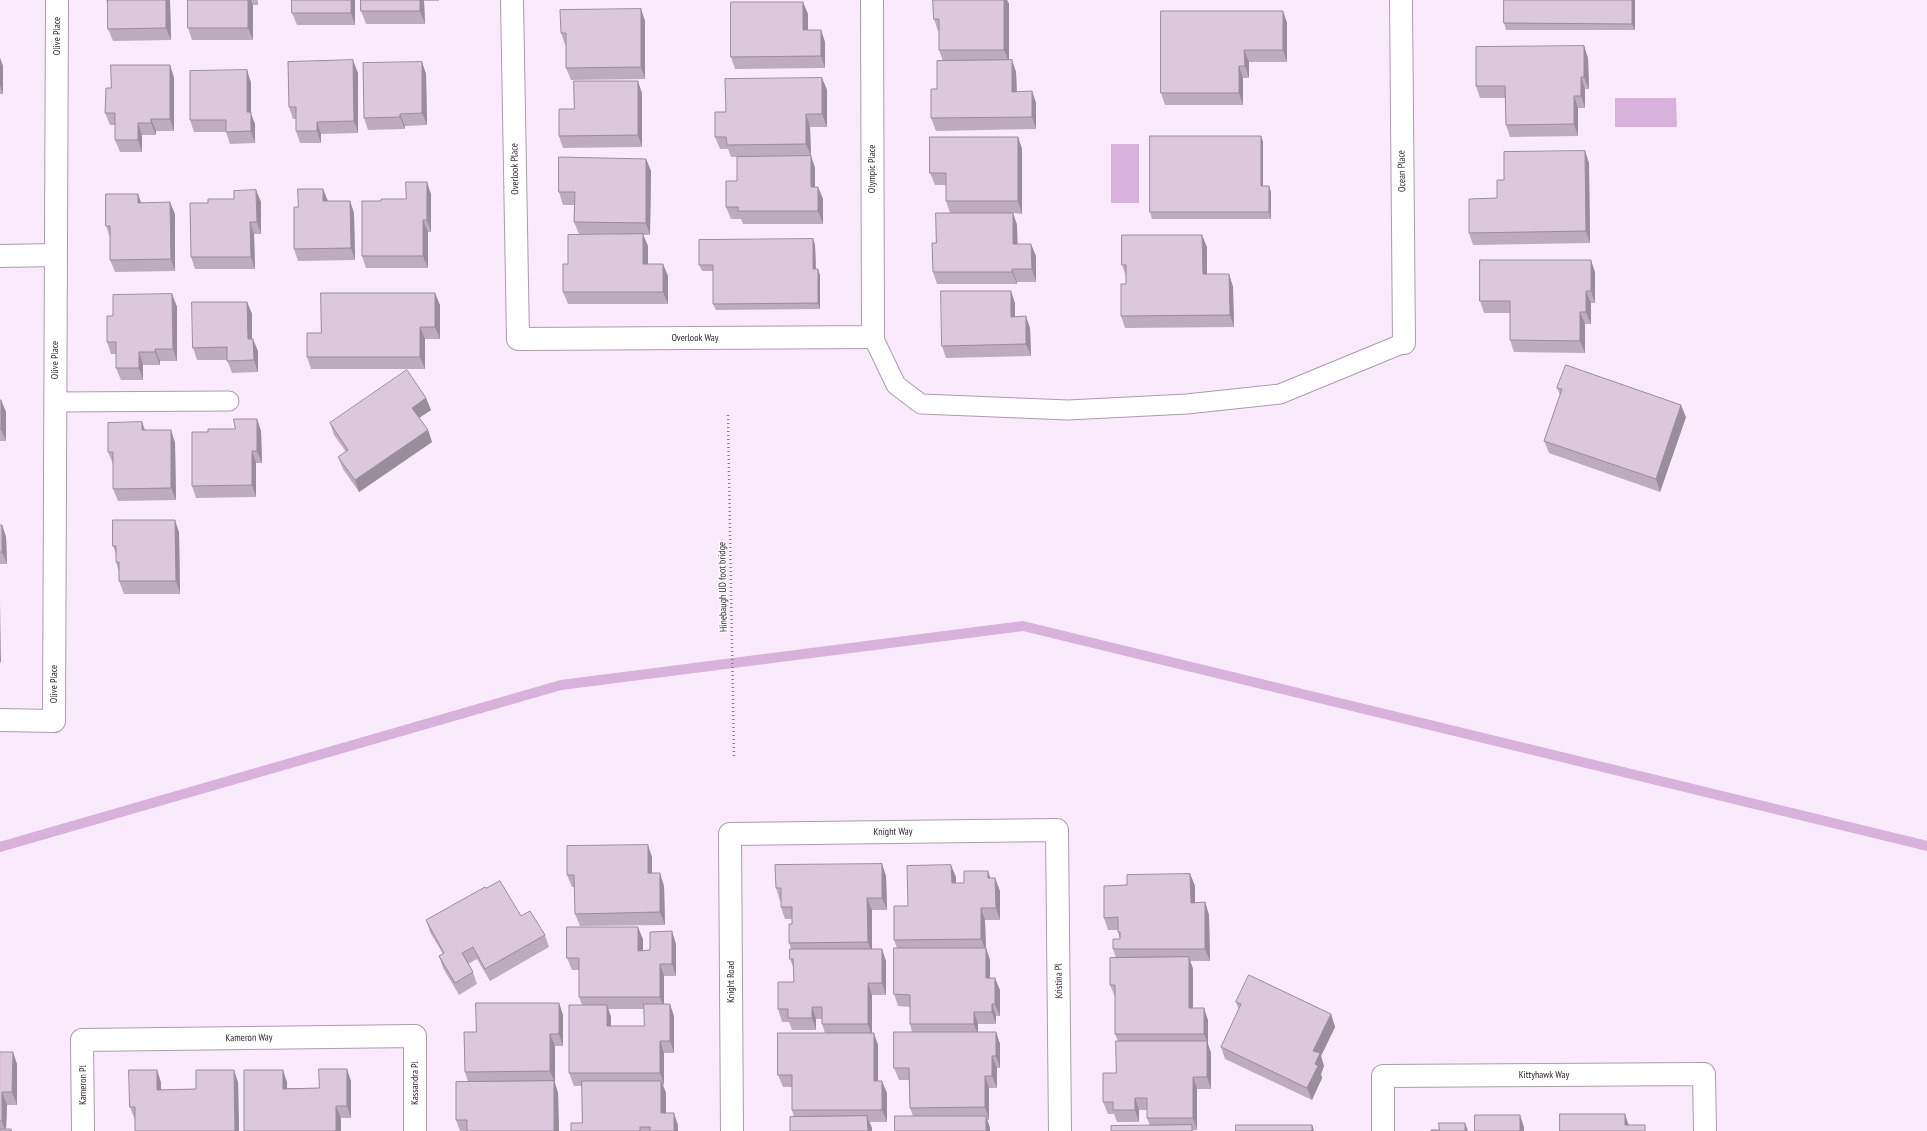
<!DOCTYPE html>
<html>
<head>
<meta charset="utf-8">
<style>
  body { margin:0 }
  canvas { display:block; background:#faebfc }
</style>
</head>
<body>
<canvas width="1927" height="1131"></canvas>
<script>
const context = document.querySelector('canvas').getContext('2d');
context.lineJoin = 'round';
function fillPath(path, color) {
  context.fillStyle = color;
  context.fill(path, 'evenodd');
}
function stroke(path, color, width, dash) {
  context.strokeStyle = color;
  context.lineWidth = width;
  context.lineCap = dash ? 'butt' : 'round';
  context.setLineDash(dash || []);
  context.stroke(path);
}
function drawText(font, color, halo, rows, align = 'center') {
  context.font = font + ' "PT Sans Narrow",sans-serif';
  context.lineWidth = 3;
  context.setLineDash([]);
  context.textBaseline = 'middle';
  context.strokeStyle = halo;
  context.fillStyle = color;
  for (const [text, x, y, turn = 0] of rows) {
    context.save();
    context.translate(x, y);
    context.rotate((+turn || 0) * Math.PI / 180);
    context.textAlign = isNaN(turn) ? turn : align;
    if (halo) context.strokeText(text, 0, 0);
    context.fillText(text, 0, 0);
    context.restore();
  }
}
fillPath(new Path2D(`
  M1615,98H1676L1677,127H1615Z
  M1111,144H1139V203H1111Z`), '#d8b2dd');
stroke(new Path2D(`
  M0,847L561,685L1023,626L1927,846`), '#d8b2dd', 10);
const lane = new Path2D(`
  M873,337L896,385L921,404L1068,410L1187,404L1280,394L1404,343
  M55,402L229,401`);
const street = new Path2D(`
  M512,0L518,339L873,337L872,0
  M1401,0L1404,343
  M0,256L56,255
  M0,720L54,721L57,0
  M83,1131L82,1040L415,1036V1131
  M732,1131L730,834L1057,830L1060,1131
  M1383,1131V1076L1704,1074L1705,1131`);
stroke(lane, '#ad9aaf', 21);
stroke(street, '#ad9aaf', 24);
stroke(new Path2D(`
  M728,415L734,758`), '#897e8a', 2.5, [1, 3]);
stroke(lane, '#fff', 19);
stroke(street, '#fff', 22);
fillPath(new Path2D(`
  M106,0H170L171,40L113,41L108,29V2H107Z
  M188,0H258V5H253V40H192L188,28Z
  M355,0V25H297L292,13Z
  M361,0H439V1H424L425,24H366L361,11Z
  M933,0H1007L1009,4V60H1012L1016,72L1017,92L1032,91L1036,103V129L936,131L931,118L943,61L939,50V31H938L934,19Z
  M1635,0V30H1506L1504,23Z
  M641,9L645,21V79L571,80L566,68V45H565L561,33Z
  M1283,11L1287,23V62H1249V78H1243V105H1165L1161,93Z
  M808,14V30H821L825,42V68L735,69L731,57Z
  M1584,46L1588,58L1589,89H1585V108H1578V136L1510,137L1506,125L1505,98H1480L1476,86Z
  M0,58L3,66V94H0Z
  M422,62L426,74L427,125L405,126V129L368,130L364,118Z
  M170,65L174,78V131H156V135H142V152H120L115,140V125H110L105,113L111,88Z
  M247,70L251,83V114L255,124V143L230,144L226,132H194L190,120Z
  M358,73V133L321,134V143H300L296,131V119H293L289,107Z
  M822,78L827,90V127H810L811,156L731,157L728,149H720L715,137L726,112Z
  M642,93V147L563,148L559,136L574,109Z
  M1261,136L1263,142V186H1269L1271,192V219H1152L1150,212Z
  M1018,137L1022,149V214L1013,213L1017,225V244L1036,256V282H1017V284H937L933,272L936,243L950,213L946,201V185H935L930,173Z
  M1585,151L1589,163L1590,243L1473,245L1469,233L1497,198L1504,180Z
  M811,156L815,168V187H818L823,199V224H743L741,219H731L726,207L737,181Z
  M646,159L651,171L650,235H643L648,246V264H663L668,276V304H568L563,292L568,264L620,234H579L574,222L575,205H563L559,192Z
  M256,190L261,202V234H254L255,269H195L191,257L208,203L234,199Z
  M138,194L141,202L175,214V271L115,272L110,260V237L106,226Z
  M431,194V232H428V268H366L362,256L381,201L406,199Z
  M328,201H350L354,213L355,260L298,261L294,249L298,207Z
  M813,239L815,245L816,269L820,275V309L716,310L713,304V271H702L699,265Z
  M1207,247V274H1229L1233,287L1234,327L1125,328L1121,316L1126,284V276L1122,265Z
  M1595,272V303H1591V324H1585V353L1514,352L1510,340V313H1484L1480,301Z
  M172,294L177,307V361H160V365H143V380H121L116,368V354H111L107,342L113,316Z
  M247,302L252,314V339L258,351V372L232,373L227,360H197L193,348Z
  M1015,303V317L1030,328L1031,356L946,358L942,346Z
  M440,305V339H425V369H311L307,357L321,333Z
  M1557,388L1686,417L1660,492L1549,453L1544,441L1560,395Z
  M426,398L431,410L419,418L428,430L432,442L359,492L343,469L338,457L346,452L334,435L330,423Z
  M0,400H1L6,412V441H0Z
  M257,419L261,431L262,463H256V497L196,498L192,486L208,432L235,429Z
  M142,422L145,430H171L175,443L176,500L118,501L113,489V464L108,452Z
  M0,525H2L6,537L7,564H0Z
  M179,532L180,594H124L119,581V572L116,562V554L113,546Z
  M652,857V873L664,886L665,925L580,926L575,914V887H572L567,875Z
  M882,864L886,876L887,910H872V949L886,961V995H872V1033L878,1045V1081L887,1093V1122H869L872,1128L794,1117L792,1110V1087H783L778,1075L825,1033L822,1024V1019H816V1030H792L789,1022H782L778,1009L794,982V969L790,959L791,949L789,943L792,924V919H785L781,907V901H780L776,888Z
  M1190,874L1195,886V903L1205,902L1209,915L1210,961H1190L1193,969V1008L1208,1020V1044L1211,1053V1089H1197V1130H1193L1194,1131H1111L1150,1126L1147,1118V1110H1139V1122H1117L1114,1114H1108L1103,1102L1116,1073L1118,1041L1115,1034V997L1110,985L1116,958L1113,949L1120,939L1118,932V930H1108L1104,918L1127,885Z
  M956,877V883H964L991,878H995L1000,891V920H985L986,948L990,960V978L1000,990V1016H996V1024H978V1032H996L1000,1044V1068H997V1088H989V1120H987L990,1128V1131L913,1116L910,1108L909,1080H899L894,1068L912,1032L910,1024V1007L898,1006L894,994L897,948L894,940L908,906Z
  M486,888L545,935L549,947L490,981L477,959L468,964L473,972L477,984L459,995L443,968L439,956L443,954L430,932L426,920Z
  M643,939V951L650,950L676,944V976H664V1004L674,1016V1053H664V1085H663L666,1093V1113L678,1125V1131H571L582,1123V1086H574L569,1073L582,1005L579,997V970H572L567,958ZM608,1009H644V1026H611V1017Z
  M1236,1002L1331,1014L1335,1027L1321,1056L1324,1066L1321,1074L1322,1078L1312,1100L1225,1059L1221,1047L1239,1010Z
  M559,1003L563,1015V1046H555V1083L558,1093L559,1131H460L456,1120L468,1082L465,1072L476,1032Z
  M0,1052L17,1064V1105H7L6,1129H11L12,1131H0Z
  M351,1081V1118H341V1131H244L287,1082V1088H319Z
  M161,1082V1090L196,1089L238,1082L239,1131H135V1120L130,1107Z`), '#bcacbe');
fillPath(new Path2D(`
  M166,0H170L171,40L166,28Z
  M248,0H251L253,5V40L248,28Z
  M351,0H355V25L351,13Z
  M420,0H424V1L425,24L420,11Z
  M1004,0H1007L1009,4V62L1004,50Z
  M1632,0H1635V30L1632,24Z
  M803,2L808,14V42L803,30Z
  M641,9L645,21V79L641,67Z
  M1283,11L1287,23V62L1283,50Z
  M821,30L825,42V68L821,56Z
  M1584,46L1588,58L1589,89L1584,77Z
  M1244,50L1249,62V78L1245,66Z
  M0,58L3,66V94L0,85Z
  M353,60L358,73V133L354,121Z
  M1012,60L1016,72L1017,104L1012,92Z
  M422,62L426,74L427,125L422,113Z
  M170,65L174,78V131L170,119Z
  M1239,66L1243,78V105L1239,93Z
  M247,70L251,83V114L255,124V143L251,131L247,112Z
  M1581,77L1585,89V108L1581,96Z
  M822,78L827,90V127L822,114Z
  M638,81L642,93V147L638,135Z
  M1032,91L1036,103V129L1032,117Z
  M1574,96L1578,108V136L1574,124Z
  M400,114L405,126V129L400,117Z
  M806,114L810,127L811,156L806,144Z
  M151,119L156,131V135L151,123Z
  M317,122L321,134V143L317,131Z
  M138,123L142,135V152L138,140Z
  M1261,136L1263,142V192L1261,186Z
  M1018,137L1022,149V214L1018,201Z
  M1585,151L1589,163L1590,243L1586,231Z
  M811,156L815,168V199L811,187Z
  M646,159L651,171L650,235L646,223Z
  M427,182L431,194V232L427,220Z
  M1269,186L1271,192V219L1269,212Z
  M818,187L823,199V224L818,211Z
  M323,189L328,201H323Z
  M256,190L261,202V234L257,222Z
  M138,194L142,206L138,203Z
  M350,201L354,213L355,260L351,248Z
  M170,202L175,214V271L171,259Z
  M1013,213L1017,225L1018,256L1013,244Z
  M423,220L428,232V268L423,256Z
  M250,222L254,234L255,269L251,257Z
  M643,234L648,246V276L643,264Z
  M1202,235L1207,247V287L1203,274Z
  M813,239L815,245L816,275L813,269Z
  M1031,244L1036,256V282L1032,269Z
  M1591,260L1595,272V303L1591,291Z
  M663,264L668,276V304L663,292Z
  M818,269L820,275V309L818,303Z
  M1012,269L1017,282V284L1012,272Z
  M1229,274L1233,287L1234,327L1230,315Z
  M1011,291L1015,303V329L1011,317Z
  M1586,291L1591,303V324L1586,312Z
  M435,293L440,305V339L435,327Z
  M172,294L177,307V361L173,349Z
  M247,302L252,314V351L248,339Z
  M1580,312L1585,324V353L1580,341Z
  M1026,316L1030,328L1031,356L1026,344Z
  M420,327L425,339V369L420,357Z
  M253,339L258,351V372L254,360Z
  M155,349L160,361V365L155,352Z
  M139,352L143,365V380L139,368Z
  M426,398L431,410L416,420L412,408Z
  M1,400L6,412V441L1,429Z
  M1681,405L1686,417L1660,492L1656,479Z
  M257,419L261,431L262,463L257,451Z
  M142,422L146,434L142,430Z
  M171,430L175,443L176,500L171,488Z
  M428,430L432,442L359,492L355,480Z
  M252,451L256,463V497L252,485Z
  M175,520L179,532L180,594L176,581Z
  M2,525L6,537L7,564L2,552Z
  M0,601V602L1,664L0,661Z
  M648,845L652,857V886L648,873Z
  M882,864L886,876L887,910L882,898Z
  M951,865L956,877V895L952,883Z
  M988,871L992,883L988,878Z
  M660,873L664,886L665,925L660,912Z
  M1190,874L1195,886V915L1191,903Z
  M995,878L1000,891V920L996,908Z
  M867,898L872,910V954L868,942Z
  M1205,902L1209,915L1210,961L1205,949Z
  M981,908L985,920L986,950V948L990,960V990L986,978V951L981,939Z
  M638,927L643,939V963L638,951Z
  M672,931L676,944V976L672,964Z
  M882,949L886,961V995L882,983Z
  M1189,957L1193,969V1020L1189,1008Z
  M660,964L664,976V1009L660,997Z
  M995,978L1000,990V1016L995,1004Z
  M868,983L872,995V1037L868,1024Z
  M559,1003L563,1015V1046L559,1034Z
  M670,1004L674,1016V1053L670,1041Z
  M992,1004L996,1016V1024L992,1012Z
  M607,1005L611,1017V1038L607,1026Z
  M812,1007L816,1019V1030L812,1018Z
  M1204,1008L1208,1020V1044L1211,1053V1089L1207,1077V1042L1204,1034Z
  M974,1012L978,1024V1036L974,1024Z
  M1331,1014L1335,1027L1321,1056L1324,1066L1321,1074L1322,1078L1312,1100L1307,1088L1315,1064L1313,1051Z
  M996,1032L1000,1044V1068L996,1056Z
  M874,1033L878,1045V1093L874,1081Z
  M550,1034L555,1046V1083L558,1093L559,1131H554V1081L550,1071Z
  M660,1041L664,1053V1085L660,1073Z
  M13,1052L17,1064V1105L12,1092Z
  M992,1056L997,1068V1088L992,1076Z
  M347,1069L351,1081V1118L347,1106Z
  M157,1070L161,1082V1102L157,1090Z
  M234,1070L238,1082L239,1131H235Z
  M283,1070L287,1082V1101L283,1089Z
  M985,1076L989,1088V1120L985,1107Z
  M1193,1077L1197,1089V1130L1193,1118Z
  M661,1081L666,1093V1125L661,1113Z
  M882,1081L887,1093V1122L882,1110Z
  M2,1092L7,1105L6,1131H5L2,1121Z
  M1135,1098L1139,1110V1122L1135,1110Z
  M336,1106L341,1118V1131H336Z
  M674,1113L678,1125V1131H674Z
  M1625,1114L1629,1126L1625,1125Z
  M1520,1115L1524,1127V1131H1520Z
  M867,1116L872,1128V1131H868Z
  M986,1116L990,1128V1131H986Z
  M1465,1123L1468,1131H1465Z
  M1312,1125L1314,1131H1312Z`), '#998c9b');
const building = new Path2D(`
  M108,0H166V28L108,29Z
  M188,0H248V28H188Z
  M292,0H351V13H292Z
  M361,0H420V11H361Z
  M933,0H1004V50H939V19H934Z
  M1504,0H1632V24L1504,23Z
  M731,2H803V30H821V56L731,57Z
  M641,9V67L566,68V33H561L560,10Z
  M1161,11H1283V50H1244L1245,66H1239V93H1161Z
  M1584,46V77H1581V96H1574V124L1506,125L1505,86H1476V47Z
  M353,60L354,121L317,122V131H296V107H289L288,62Z
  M1012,60V92L1032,91V117L931,118V89H937V61Z
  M422,62V113L400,114V117L364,118L363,63Z
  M111,65H170V119H151V123H138V140H115V113H105L106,88H111Z
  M247,70V112H251V131L226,132V120H190V71Z
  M822,78V114H806V144L727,145L726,137H715V112H726L725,79Z
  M574,81H638V135L559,136V109H574Z
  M1150,136H1261V186H1269V212H1150Z
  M930,137H1018V201H946V173H930Z
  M1585,151L1586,231L1469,233V199L1497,198V180H1504V152Z
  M811,156V187H818V211H738V207H726V181H737V157Z
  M559,157L646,159V223L574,222L575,192H559Z
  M406,182H427V220H423V256H362V201H381V199H406Z
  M298,189H323V201H350L351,248L294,249V207H298Z
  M256,190L257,222H250L251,257H191L190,203H208V199H234V191Z
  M106,194H138V203L170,202L171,259L110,260V226H106Z
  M936,213H1013V244H1031L1032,269H1012V272H933L932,243H936Z
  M643,234V264H663V292H563V264H568V235Z
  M1122,235H1202L1203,274H1229L1230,315L1121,316V284H1126V265H1122Z
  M813,239V269H818V303L713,304V265H699V240Z
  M1480,260H1591V291H1586V312H1580V341L1510,340V301H1480Z
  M941,291H1011V317L1026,316V344L942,346Z
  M321,293H435V327H420V357H307V333H321Z
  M172,294L173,349H155V352H139V368H116V342H107V316H113V295Z
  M192,302H247L248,339H253L254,360L227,361V347L193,348Z
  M1566,365L1681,405L1656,479L1544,441L1562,389L1557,388Z
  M407,370L426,398L412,408L428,430L355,480L338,457L348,450L330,423Z
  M0,400H1V429H0Z
  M234,419H257V451H252V485L192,486V432H208V429H235Z
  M142,422V430H171V488L113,489V452H108V423Z
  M113,520H175L176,581H119V562H116V546H113Z
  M0,525H2V552H0Z
  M648,845V873H660V912L575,914L574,875H567V846Z
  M882,864V898H867L868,942L789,943V924H792V907H781V888H776L775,865Z
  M951,865L952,883H964V871H988V878H995L996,908H981V939L894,940V906H908L907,866Z
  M1190,874L1191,903L1205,902V949H1113V939H1120V932H1118V917L1104,918V886L1127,885V875Z
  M500,881L521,916L530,911L545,935L485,969L473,947L462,953L473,972L455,983L439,956L444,953L426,920L485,887L486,888Z
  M567,927H638V951L650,950V932L672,931V964H660V997H579V958H567Z
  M894,948H986V978H995V1004H992V1012H974V1024H910V995L894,994Z
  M790,949H882V983H868V1024H822V1007H812V1018H788V1009H778V982H794L793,959H790Z
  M1189,957V1008H1204V1034H1115V985H1110V958Z
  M1249,975L1331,1014L1313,1051L1320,1053L1315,1064L1318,1066L1307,1088L1221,1047L1241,1004L1236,1002Z
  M476,1003H559V1034H550V1071L465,1072L464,1032H476Z
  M644,1004H670V1041H660V1073H569V1005H607V1026H644Z
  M894,1032H996V1056H992V1076H985V1107L910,1108L909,1068H894Z
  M778,1033H874V1081H882V1110H792V1075H778Z
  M1116,1041H1207V1077H1193V1118H1147V1098H1135V1110H1113V1102H1103V1073H1116Z
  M0,1052H13L12,1092H2V1121H0Z
  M319,1069H347V1106H336V1131H244V1070H283V1089L319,1088Z
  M129,1070H157V1090L196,1089V1070H234L235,1131H135V1107H130Z
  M554,1081V1131H467V1120H456V1082Z
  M582,1081H661V1113H674V1131H650V1127H640V1131H571V1123H582Z
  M1560,1114H1625V1125H1645V1131H1560Z
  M1475,1115H1520V1131H1475Z
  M867,1116L868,1131H790V1117Z
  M895,1116H986V1131H895Z
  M1439,1123H1465V1131H1431V1130H1439Z
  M1192,1125V1131H1111V1126Z
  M1236,1125H1312V1131H1236Z
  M0,1129H11V1131H0Z`);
fillPath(building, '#dbc8dd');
stroke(building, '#998c9b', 1);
drawText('10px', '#2c252d', '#fff', [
  ["Olive Place",57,36,-90],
  ["Overlook Place",515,169,-91],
  ["Olympic Place",872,169,-90],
  ["Ocean Place",1402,171,-91],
  ["Overlook Way",695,338],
  ["Olive Place",55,360,-90],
  ["Hinebaugh UD foot bridge",723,587,-91],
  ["Olive Place",54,684,-90],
  ["Knight Way",893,832,-1],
  ["Kristina Pl",1059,981,-91],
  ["Knight Road",731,982,-90],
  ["Kameron Way",249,1038,-1],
  ["Kittyhawk Way",1544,1075],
  ["Kassandra Pl",415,1083,-90],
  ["Kameron Pl",83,1085,-90]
]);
</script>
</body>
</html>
